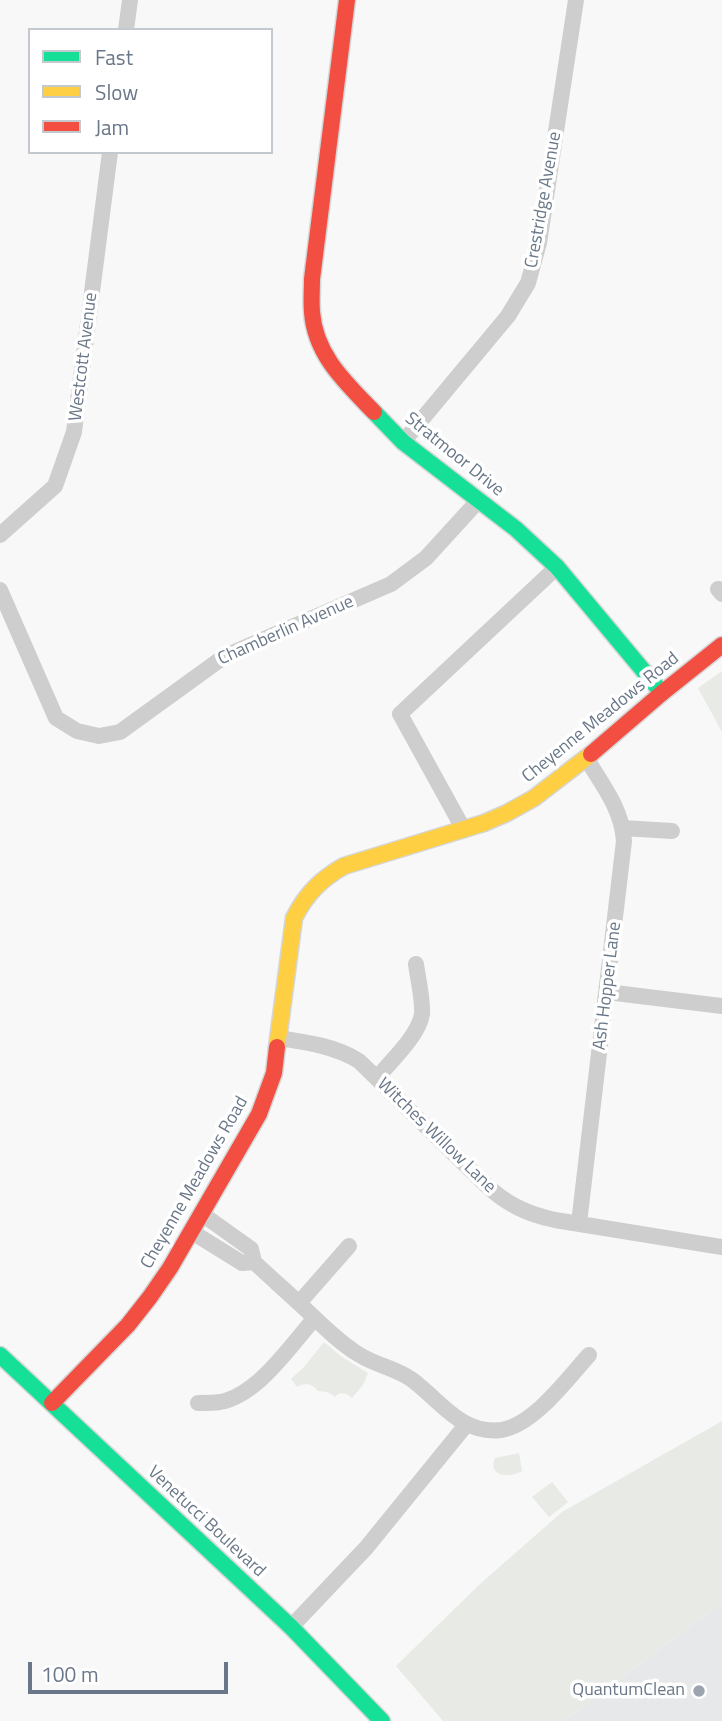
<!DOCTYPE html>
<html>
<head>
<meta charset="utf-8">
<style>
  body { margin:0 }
  #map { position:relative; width:722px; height:1721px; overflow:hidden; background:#f8f8f8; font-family:"Titillium Web",sans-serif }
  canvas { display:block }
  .legend { position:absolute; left:28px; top:28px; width:245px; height:126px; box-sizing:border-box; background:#fff; border:2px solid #c3c9cf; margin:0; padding:9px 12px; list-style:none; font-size:21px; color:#697788 }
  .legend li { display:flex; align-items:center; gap:14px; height:35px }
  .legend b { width:35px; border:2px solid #c3c9cf }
  .scale { position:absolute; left:28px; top:1662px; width:200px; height:32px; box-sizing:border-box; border:4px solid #697788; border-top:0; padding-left:9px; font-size:21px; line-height:24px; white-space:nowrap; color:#697788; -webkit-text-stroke:5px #fff; paint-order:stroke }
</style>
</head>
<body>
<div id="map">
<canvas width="722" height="1721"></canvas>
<ul class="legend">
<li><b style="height:9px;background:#16e098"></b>Fast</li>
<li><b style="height:9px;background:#ffcf43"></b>Slow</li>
<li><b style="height:9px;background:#f24e42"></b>Jam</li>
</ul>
<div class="scale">100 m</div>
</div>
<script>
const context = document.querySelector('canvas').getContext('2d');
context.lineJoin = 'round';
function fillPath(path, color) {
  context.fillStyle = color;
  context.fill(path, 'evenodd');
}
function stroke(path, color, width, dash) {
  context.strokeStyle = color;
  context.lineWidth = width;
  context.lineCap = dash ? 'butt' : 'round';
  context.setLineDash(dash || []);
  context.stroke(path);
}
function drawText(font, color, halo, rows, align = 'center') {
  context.font = font + ' "Titillium Web",sans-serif';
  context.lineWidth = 7;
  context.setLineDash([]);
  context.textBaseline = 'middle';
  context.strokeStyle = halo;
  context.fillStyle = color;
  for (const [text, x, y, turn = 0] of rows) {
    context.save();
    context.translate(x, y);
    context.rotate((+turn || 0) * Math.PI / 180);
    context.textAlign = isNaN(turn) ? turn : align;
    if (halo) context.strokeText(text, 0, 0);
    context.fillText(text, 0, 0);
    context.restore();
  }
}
fillPath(new Path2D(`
  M722,1603V1721H564Z`), '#e7e8e9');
fillPath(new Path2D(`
  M722,671V732L698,688Z
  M324,1342L342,1357L368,1373L363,1385L352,1398C347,1393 340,1391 335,1397L327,1392L318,1391C312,1383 305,1382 297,1387L291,1379L304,1367Z
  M722,1421V1603L564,1721H443L396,1666L480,1584L562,1512Z
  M519,1453L522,1471C510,1478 487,1477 495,1458Z
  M552,1482L568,1502L549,1517L532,1497Z`), '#e7eae5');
const fast = new Path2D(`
  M374,412L403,442L516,529L557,567L662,693
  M0,1355L291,1627L382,1721`);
const slow = new Path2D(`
  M277,1047L294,918C306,894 321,879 344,866L484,823L507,813L534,798L591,754`);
const jam = new Path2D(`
  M347,0L312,279C312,290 311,301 312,312C315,355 346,383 374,412
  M591,754L662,693L722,645
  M52,1403L128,1325L150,1297L170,1268L259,1114L274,1073L277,1047`);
stroke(fast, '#d5d6d7', 19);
stroke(slow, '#d5d6d7', 19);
stroke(jam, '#d5d6d7', 19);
stroke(new Path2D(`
  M126,30L130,0
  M403,442L508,316L528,283L539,243L576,0
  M0,535L55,486L74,432L110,152
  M718,589L722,594
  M0,590L56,718L77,731L99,736L120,732L225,656L391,584L426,558L478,501
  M623,828L672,831
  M464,830L400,714L557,567
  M607,992L722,1006
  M279,1038C306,1042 335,1046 359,1061L485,1184C506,1204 527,1214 555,1220L722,1247
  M377,1078C391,1061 419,1035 422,1014C423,998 418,980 416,964
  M202,1214L251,1249L254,1262C270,1277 286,1291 301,1305C319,1322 337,1341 358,1354C375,1365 395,1368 411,1379C440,1400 461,1435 501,1430C534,1425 567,1379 589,1355
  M579,1223L624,841C622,809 602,784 586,758
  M192,1232L242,1263L254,1262
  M299,1303L349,1246
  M198,1403C205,1403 213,1403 220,1402C258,1395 290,1346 315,1318
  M291,1627L366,1548L466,1425`), '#cececf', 16);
stroke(fast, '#16e098', 16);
stroke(slow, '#ffcf43', 16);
stroke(jam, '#f24e42', 16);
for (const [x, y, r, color] of [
  [699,1691,7,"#9ba4af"]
]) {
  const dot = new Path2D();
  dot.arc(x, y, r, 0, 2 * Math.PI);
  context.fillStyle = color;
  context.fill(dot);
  stroke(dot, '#fff', 2.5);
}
drawText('18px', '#697788', '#fff', [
  ["Crestridge Avenue",544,200,-80],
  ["Westcott Avenue",84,357,-83],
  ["Stratmoor Drive",454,455,39],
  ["Chamberlin Avenue",286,631,-24],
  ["Cheyenne Meadows Road",601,718,-39],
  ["Ash Hopper Lane",608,986,-83],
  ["Witches Willow Lane",436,1136,44],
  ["Cheyenne Meadows Road",195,1183,-60],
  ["Venetucci Boulevard",206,1522,43]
]);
drawText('18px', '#697788', '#fff', [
  ["QuantumClean",685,1691]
], 'right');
</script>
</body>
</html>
